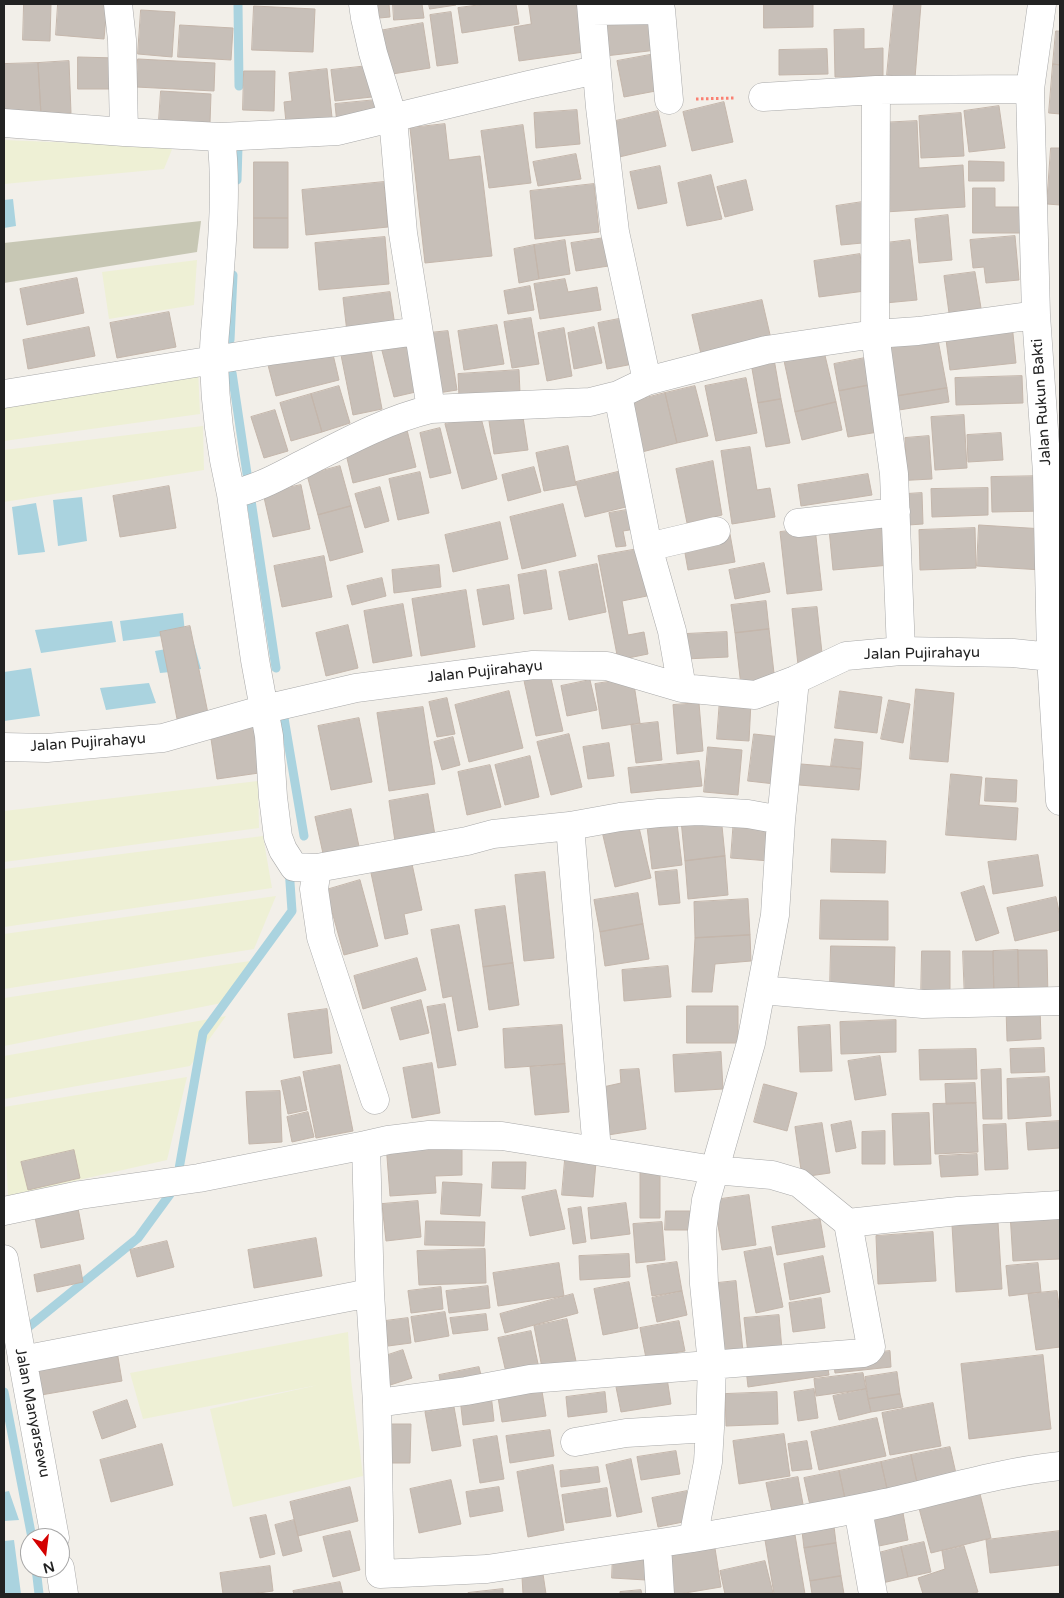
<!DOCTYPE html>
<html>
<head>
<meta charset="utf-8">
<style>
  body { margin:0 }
  #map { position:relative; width:1064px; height:1598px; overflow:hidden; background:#f2efe9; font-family:"Varela Round",sans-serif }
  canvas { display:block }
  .frame { position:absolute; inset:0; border:5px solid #222; pointer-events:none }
  .north { position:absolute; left:20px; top:1528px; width:50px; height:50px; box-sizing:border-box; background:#fff; border:1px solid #a7a7a7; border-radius:50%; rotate:165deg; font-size:14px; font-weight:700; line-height:20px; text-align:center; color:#222 }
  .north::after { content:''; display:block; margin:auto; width:18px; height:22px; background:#d40000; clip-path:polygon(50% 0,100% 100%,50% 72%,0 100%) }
</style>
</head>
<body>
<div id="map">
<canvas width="1064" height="1598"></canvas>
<div class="frame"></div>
<div class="north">N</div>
</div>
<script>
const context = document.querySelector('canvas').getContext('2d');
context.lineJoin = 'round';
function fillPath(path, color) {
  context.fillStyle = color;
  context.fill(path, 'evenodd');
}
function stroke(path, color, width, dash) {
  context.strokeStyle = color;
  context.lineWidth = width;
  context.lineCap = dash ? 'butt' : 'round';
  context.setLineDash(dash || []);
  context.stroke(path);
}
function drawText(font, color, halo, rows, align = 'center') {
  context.font = font + ' "Varela Round",sans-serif';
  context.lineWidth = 5;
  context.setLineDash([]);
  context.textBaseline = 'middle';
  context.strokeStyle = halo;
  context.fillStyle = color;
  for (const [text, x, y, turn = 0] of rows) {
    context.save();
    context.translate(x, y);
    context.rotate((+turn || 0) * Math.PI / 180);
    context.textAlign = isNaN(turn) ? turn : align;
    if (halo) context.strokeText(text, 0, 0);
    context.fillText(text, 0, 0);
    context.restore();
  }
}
fillPath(new Path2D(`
  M201,221L197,252L4,283V243Z`), '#c7c7b4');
fillPath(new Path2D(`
  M4,140L173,147L164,169L4,184Z
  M197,260L194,305L109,319L102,272Z
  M198,369L200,414L4,441V399Z
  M203,426L204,470L4,502V450Z
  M258,781L259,828L4,862V811Z
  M263,836L272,888L4,927V869Z
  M276,896L254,949L4,989V934Z
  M250,961L232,1001L4,1046V998Z
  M226,1016L190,1066L4,1099V1056Z
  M187,1077L167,1160L8,1196L4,1107Z
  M348,1332L351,1379L363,1476L233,1507L210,1409L318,1385L143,1419L130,1373Z`), '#eef0d5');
fillPath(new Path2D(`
  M13,199L16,226L4,228V200Z
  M82,497L87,541L58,546L53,500Z
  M36,503L45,552L18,555L12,507Z
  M183,613L185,633L123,641L120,621Z
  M112,621L116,642L41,653L35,630Z
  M194,644L201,669L160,673L155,651Z
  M31,668L40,716L4,721V672Z
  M149,683L156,703L106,710L100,688Z
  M9,1491L19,1520L4,1521V1492Z
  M14,1540L21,1594H4V1541Z`), '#aad3df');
stroke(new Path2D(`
  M238,4L239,86
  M237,180L238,146
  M230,340L233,275
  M232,373L276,668
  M284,718L304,836
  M21,1333L138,1238L176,1186L203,1033L292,911L289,868
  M4,1392L32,1538
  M36,1568L39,1594`), '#aad3df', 9);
const building = new Path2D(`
  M24,4H51L50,41L23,40Z
  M58,4H107L104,39L56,35Z
  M368,4H389L390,17L369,19Z
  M393,4H422L424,18L394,20Z
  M429,4H456V5L430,9Z
  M486,4H516L519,24L462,33L458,8Z
  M529,4H577L584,52L519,61L514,27L531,24Z
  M764,4H813V27L764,28Z
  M894,4H921L915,78L887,75Z
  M254,6L315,9L313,52L252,50Z
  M141,10L175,12L172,57L138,54Z
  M451,12L458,63L437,66L430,15Z
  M654,18L657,50L605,56L601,24Z
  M423,23L430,68L386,75L379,31Z
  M180,25L233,28L231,60L178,57Z
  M864,29V49L883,48V76L835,77L834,30Z
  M1056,31H1060V65L1053,64Z
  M827,49L828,74L779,75V50Z
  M655,54L661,90L624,97L617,61Z
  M78,57L117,58V89H78Z
  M138,59L215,63L214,91L136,87Z
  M69,61L71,113L41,115L38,63Z
  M38,63L41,115L4,116V64Z
  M1053,64L1060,65V114L1049,113Z
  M368,66L372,97L335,101L331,70Z
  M327,69L333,127L287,133L284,102L292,101L289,73Z
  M244,71H275L274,111L243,110Z
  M161,91L211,94L210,123L159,120Z
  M376,100L378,119L337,124L335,104Z
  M724,102L733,142L692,151L683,112Z
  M999,106L1005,148L969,152L964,111Z
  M577,110L580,144L536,148L534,113Z
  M658,111L666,146L615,158L607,123Z
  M961,113L964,156L921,158L919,116Z
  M917,121L919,168L963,165L965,207L885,212L879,123Z
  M445,124L449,160L480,156L492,256L425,263L410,128Z
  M523,125L531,183L489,188L481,131Z
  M1051,148H1060V205L1047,204Z
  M576,154L581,179L538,186L533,162Z
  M969,161L1004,162V181H969Z
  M254,162H288V218H254Z
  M660,166L667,203L638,209L630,172Z
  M711,175L722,219L687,226L678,183Z
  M746,180L753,210L725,217L717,187Z
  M384,182L388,227L306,235L302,190Z
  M594,184L599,232L535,239L530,191Z
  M973,188H995V207H1022V233H973Z
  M869,201L873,242L841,245L836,206Z
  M948,215L952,260L919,263L915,219Z
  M254,218H288V248H254Z
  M1015,236L1019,280L986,283L984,267L973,268L970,240Z
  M385,237L389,284L319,290L315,243Z
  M611,237L615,265L576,271L571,243Z
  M565,240L570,274L539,279L534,245Z
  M910,240L917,300L885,303L877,244Z
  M534,245L539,279L519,283L514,249Z
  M860,254L865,291L819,297L814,261Z
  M975,272L981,308L949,313L944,276Z
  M77,278L84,313L27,325L20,289Z
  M565,279L568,292L597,287L601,310L540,319L534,284Z
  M530,286L534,310L508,314L504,291Z
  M390,292L395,326L347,332L343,298Z
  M762,300L771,339L701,354L692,315Z
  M169,312L176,347L117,358L110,323Z
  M531,318L539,364L512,368L504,322Z
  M624,318L633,364L607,369L598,323Z
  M1012,324L1016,363L950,370L945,332Z
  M497,325L504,364L464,370L458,331Z
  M89,327L95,356L28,369L23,340Z
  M594,327L602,363L574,369L568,333Z
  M564,328L572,376L547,381L538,333Z
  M448,331L457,390L438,393L429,333Z
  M407,336L420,391L394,397L380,343Z
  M369,339L382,409L353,415L339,345Z
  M938,340L947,388L897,396L888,348Z
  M823,347L836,402L795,412L783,356Z
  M332,350L339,380L276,396L268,365Z
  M870,357L875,384L839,391L834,364Z
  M774,359L781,399L758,403L751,363Z
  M519,370L520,393L459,397L458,374Z
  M1022,376L1023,403L956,405L955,378Z
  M746,378L757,433L716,441L705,386Z
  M875,384L884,431L848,437L839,391Z
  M339,386L350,423L322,432L311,394Z
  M695,386L708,436L677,443L665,393Z
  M947,388L949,402L899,410L897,396Z
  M665,393L677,443L638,453L626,403Z
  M311,394L322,432L291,441L280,403Z
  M781,399L790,443L766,447L758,403Z
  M836,402L842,430L802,440L795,412Z
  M275,410L288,451L264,458L251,417Z
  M480,414L497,479L462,489L445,424Z
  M964,415L967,468L935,470L931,417Z
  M523,417L528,450L494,454L489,421Z
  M440,428L451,473L430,478L420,433Z
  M407,430L416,467L353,483L344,446Z
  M1001,433L1003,460L968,462L967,435Z
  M929,436L932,479L894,481L893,461L906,460L905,438Z
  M568,446L576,485L544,491L536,453Z
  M750,447L757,490L770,488L775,517L732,524L721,451Z
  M713,461L722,515L687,523L676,469Z
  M340,466L351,506L318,515L307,475Z
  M534,467L541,492L508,501L502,475Z
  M626,470L634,505L585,517L576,482Z
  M420,472L429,513L398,520L389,479Z
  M868,474L872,495L801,506L798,485Z
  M1044,476L1045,511L992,512L991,477Z
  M301,485L310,529L273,537L263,493Z
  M169,486L176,528L120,537L113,496Z
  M380,487L389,521L365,528L355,494Z
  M988,488V515L932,517L931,489Z
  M922,493L923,524L908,525L906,494Z
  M563,504L576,556L522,569L510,517Z
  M351,506L363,552L330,561L318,515Z
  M638,508L642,528L623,531L626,546L616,547L609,513Z
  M500,522L508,559L453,572L445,535Z
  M886,523L890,565L833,570L829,529Z
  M979,525L1044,529L1042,570L977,566Z
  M815,528L822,590L787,594L780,532Z
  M975,528L976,568L920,570L919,530Z
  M730,534L735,562L688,570L683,542Z
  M638,549L647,596L622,601L628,635L644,632L648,654L618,660L598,556Z
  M324,556L332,597L282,607L274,566Z
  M764,563L770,592L735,599L729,570Z
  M597,564L606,612L569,620L559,572Z
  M439,565L441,587L394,593L392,570Z
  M546,570L552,609L524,614L518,575Z
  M382,578L386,596L352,605L347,586Z
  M509,585L514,619L483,625L477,590Z
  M466,590L475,647L421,656L412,599Z
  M766,601L769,629L735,633L731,605Z
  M403,604L412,656L373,663L364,611Z
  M817,607L823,662L798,665L792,609Z
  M348,625L358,668L326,676L316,633Z
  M190,626L210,723L179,729L160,632Z
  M769,629L775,682L741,686L735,633Z
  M727,632L728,657L685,659V634Z
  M549,670L563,731L536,736L523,676Z
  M633,678L640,723L602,729L595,684Z
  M590,680L597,710L567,716L561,686Z
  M916,689L954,693L948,762L910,759Z
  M509,691L523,748L469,762L455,705Z
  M840,691L882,697L877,733L835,728Z
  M447,698L455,734L437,737L429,702Z
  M720,699L751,702L749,741L717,739Z
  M889,700L910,704L903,743L881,739Z
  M699,703L703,751L677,754L673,705Z
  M423,707L435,784L389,791L377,713Z
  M359,718L372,782L331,790L318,726Z
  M658,722L662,760L636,763L631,725Z
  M259,724L266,772L217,779L210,732Z
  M569,734L582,787L551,795L537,742Z
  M754,734L781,737L775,784L748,781Z
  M453,737L460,765L442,770L434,742Z
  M835,739L863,742L861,769L831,766Z
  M609,743L614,776L588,779L583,747Z
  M708,747L742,750L738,795L704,792Z
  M530,756L539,797L505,805L495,765Z
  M699,761L702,786L631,793L628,768Z
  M801,764L861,769L859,790L799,785Z
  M490,765L501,807L467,815L458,772Z
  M951,774L982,777L979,805L1018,808L1016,840L946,835Z
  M986,778L1017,780L1016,802L985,801Z
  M428,794L436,841L396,848L389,801Z
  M351,809L360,851L324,858L315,817Z
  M676,815L682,865L652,869L646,818Z
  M721,816L725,856L685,861L681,820Z
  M734,818L773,821L770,861L731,858Z
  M637,819L651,878L615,887L601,827Z
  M832,839L886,841L885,873L831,872Z
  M1038,855L1043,886L993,894L988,862Z
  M725,856L728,895L688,899L685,861Z
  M412,864L422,910L404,914L408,934L385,939L371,873Z
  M677,870L680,903L659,905L655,872Z
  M545,872L554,958L524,961L515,875Z
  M360,880L378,946L344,955L326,890Z
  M984,886L999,933L976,941L961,893Z
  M638,893L643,924L600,932L594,900Z
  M1056,897L1060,916V930L1015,941L1007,908Z
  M748,899L750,935L695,938L694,902Z
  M821,900L888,901V940L820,939Z
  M505,906L513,963L483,967L475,910Z
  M643,924L649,959L605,966L600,932Z
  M459,925L478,1027L458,1031L452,996L443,998L431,930Z
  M750,935L751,961L715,964L712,992H692L695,938Z
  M831,946L895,947L894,990L830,989Z
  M1018,950L1019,1000H994L993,951Z
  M1018,950H1047L1048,999L1019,1000Z
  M922,951H950V999L921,1000Z
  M963,951H993L994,1000L965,1001Z
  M417,958L426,990L363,1009L354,976Z
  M513,963L519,1005L489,1010L483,967Z
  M668,966L671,997L624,1001L622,970Z
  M421,1000L429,1033L400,1040L391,1008Z
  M445,1004L456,1065L438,1068L427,1007Z
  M687,1006H738V1043H687Z
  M1040,1007L1041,1039L1007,1041L1006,1008Z
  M327,1009L332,1053L294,1058L288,1014Z
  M896,1020V1052L841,1054L840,1022Z
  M562,1025L565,1064L505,1068L503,1029Z
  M830,1025L832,1071L800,1072L798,1027Z
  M1044,1048L1045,1072L1011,1073L1010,1049Z
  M976,1049L977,1079L920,1080L919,1050Z
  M721,1052L723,1089L675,1092L673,1055Z
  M880,1056L886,1095L855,1100L848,1061Z
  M432,1063L440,1113L412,1118L403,1068Z
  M565,1064L569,1112L535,1115L530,1067Z
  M340,1065L353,1131L316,1138L303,1072Z
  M639,1069L646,1129L608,1135L603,1087L621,1083L620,1070Z
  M1001,1069L1002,1119H983L981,1070Z
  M300,1077L307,1110L288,1114L281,1081Z
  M1049,1077L1051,1116L1008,1119L1007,1079Z
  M975,1083L976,1103L946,1104L945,1084Z
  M764,1084L797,1093L787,1131L754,1122Z
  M280,1091L282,1142L249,1144L246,1092Z
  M976,1103L978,1152L935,1154L933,1104Z
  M308,1112L314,1137L292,1142L287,1117Z
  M929,1113L931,1164L894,1165L892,1114Z
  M851,1121L856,1148L836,1152L831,1125Z
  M1060,1121V1148L1028,1150L1026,1123Z
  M822,1123L830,1173L802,1177L795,1127Z
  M1006,1124L1008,1169L985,1170L983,1125Z
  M885,1131V1164H862V1132Z
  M462,1140V1175L435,1176L436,1193L390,1196L386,1144Z
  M74,1150L80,1178L28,1190L21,1162Z
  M977,1154L978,1175L941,1177L939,1156Z
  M565,1160L596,1162L593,1197L562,1195Z
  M493,1162H526L525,1189L492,1188Z
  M660,1168V1218H640V1169Z
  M443,1182L482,1184L480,1216L441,1214Z
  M556,1190L565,1229L530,1236L522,1197Z
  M749,1195L756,1245L722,1250L714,1200Z
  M76,1198L84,1239L41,1248L33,1207Z
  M418,1201L421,1237L386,1241L382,1204Z
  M626,1203L630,1234L591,1239L588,1208Z
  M581,1207L586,1242L573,1244L568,1209Z
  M1060,1209V1259L1013,1261L1010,1213Z
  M666,1211H695V1230H665Z
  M820,1219L825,1247L777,1255L772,1227Z
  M426,1221L485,1222L484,1246L425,1245Z
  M662,1222L665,1260L636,1263L633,1224Z
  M998,1222L1002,1289L956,1292L952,1225Z
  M933,1232L936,1281L878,1284L876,1236Z
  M316,1238L322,1276L254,1288L248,1250Z
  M167,1241L174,1267L137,1277L130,1250Z
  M771,1247L783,1307L756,1313L744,1252Z
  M485,1249L486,1283L419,1285L417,1251Z
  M629,1254L630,1277L580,1280L579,1256Z
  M823,1256L830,1292L790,1300L784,1264Z
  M677,1262L682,1291L652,1296L647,1266Z
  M559,1263L564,1296L498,1306L493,1273Z
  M1038,1263L1041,1292L1009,1296L1006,1266Z
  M80,1265L83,1282L37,1292L34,1275Z
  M736,1281L743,1352L716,1354L708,1284Z
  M629,1282L638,1328L603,1335L594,1289Z
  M488,1286L490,1308L449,1313L446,1291Z
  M441,1287L443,1309L411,1313L408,1291Z
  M682,1291L687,1315L657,1322L652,1298Z
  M1057,1291L1060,1313V1347L1036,1350L1028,1294Z
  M573,1294L578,1313L505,1333L500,1314Z
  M821,1298L825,1328L793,1332L789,1303Z
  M445,1312L449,1336L415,1342L411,1317Z
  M486,1314L488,1330L453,1334L450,1318Z
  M779,1315L782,1350L748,1354L744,1318Z
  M408,1318L411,1343L388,1346L385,1321Z
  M567,1319L577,1366L543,1373L534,1326Z
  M679,1321L685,1351L646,1358L640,1328Z
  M531,1331L540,1373L508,1381L498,1338Z
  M116,1345L122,1381L41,1395L35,1359Z
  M403,1350L412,1378L384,1387L376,1359Z
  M890,1351L891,1367L835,1373L833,1357Z
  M1043,1355L1051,1429L969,1439L961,1364Z
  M826,1357L829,1375L748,1387L746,1369Z
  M479,1367L483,1383L442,1391L439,1375Z
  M897,1372L900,1394L868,1399L865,1377Z
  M863,1373L866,1389L816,1396L814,1379Z
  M667,1378L671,1404L621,1412L616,1387Z
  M541,1385L546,1416L502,1422L497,1391Z
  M814,1389L818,1418L798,1421L794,1392Z
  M866,1389L871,1412L839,1420L833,1396Z
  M605,1392L607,1412L568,1417L566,1397Z
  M777,1392L778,1424L726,1426L725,1394Z
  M491,1394L494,1421L463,1425L460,1398Z
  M900,1394L903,1407L871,1412L868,1399Z
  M127,1400L136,1427L102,1439L93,1412Z
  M933,1403L941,1446L890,1455L882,1413Z
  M454,1407L461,1446L432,1451L425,1412Z
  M877,1418L886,1456L819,1470L811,1432Z
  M385,1424H411L410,1463H384Z
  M550,1430L554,1456L510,1463L506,1436Z
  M784,1434L790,1476L739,1484L733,1441Z
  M497,1436L504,1479L480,1483L473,1440Z
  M807,1441L812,1469L792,1471L788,1444Z
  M162,1444L173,1485L111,1502L100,1460Z
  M950,1447L957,1478L918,1487L911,1455Z
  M676,1451L680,1474L641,1480L637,1457Z
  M911,1455L918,1487L888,1493L881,1462Z
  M631,1459L642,1512L617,1517L606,1465Z
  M881,1462L888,1493L846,1503L839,1471Z
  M553,1465L564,1530L528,1537L517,1472Z
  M598,1467L600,1482L561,1487L560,1471Z
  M839,1471L846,1503L811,1510L804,1478Z
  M798,1477L805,1515L774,1521L766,1483Z
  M451,1480L461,1524L419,1533L410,1489Z
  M977,1482L991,1538L931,1553L916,1497Z
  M350,1487L358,1521L298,1536L290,1502Z
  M499,1487L503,1511L470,1517L466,1492Z
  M607,1488L611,1516L566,1523L562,1495Z
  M687,1491L693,1520L658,1527L652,1498Z
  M903,1513L908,1540L874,1547L869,1520Z
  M266,1515L275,1554L260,1558L250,1518Z
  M833,1518L836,1543L804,1548L801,1523Z
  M294,1520L302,1551L283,1556L275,1525Z
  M794,1529L805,1594H774L764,1534Z
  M350,1531L360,1570L333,1577L323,1537Z
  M1060,1531V1565L990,1573L986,1540Z
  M714,1542L721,1587L679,1594H669L661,1551Z
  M924,1542L931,1572L908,1577L901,1547Z
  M836,1543L841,1576L810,1581L804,1548Z
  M964,1546L978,1592L970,1594H923L918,1578L945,1569L942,1551Z
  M901,1547L908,1577L878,1584L871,1555Z
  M613,1554L647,1555L646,1580L612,1578Z
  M765,1561L773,1593L725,1594L720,1571Z
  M270,1566L273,1591L251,1594H223L220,1573Z
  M543,1574L546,1594H523L522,1577Z
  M841,1576L844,1594H812L810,1581Z
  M340,1582L343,1594H294L293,1591Z
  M503,1589V1594H468V1593Z
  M641,1590L642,1594H620V1592Z`);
fillPath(building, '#c7bfb8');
stroke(building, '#c4b6ab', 1);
const minor = new Path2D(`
  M118,4L122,40L124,132
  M363,4L365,18L373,53L393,118L403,233L431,409
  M1042,4L1030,89L1036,315L1047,473L1051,657L1060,801
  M592,11L661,10L669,100
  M876,90L875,334L894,474L901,651
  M763,97L876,90L1030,89
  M4,123L124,132L221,137L338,131L528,85L596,70
  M221,137C228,193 221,251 217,308C216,326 213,344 214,362C215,406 221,451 231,494C258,489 281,475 305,463C346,442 386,420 431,409L590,402L618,395L647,381L615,232L600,107L591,4
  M647,381L766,350L875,334L918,331L1036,315
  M4,394L270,351L418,331
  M618,395L648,547L672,631L682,688
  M231,494L255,660L269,736L273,797L278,837L283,850L294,867L317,868L467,841L493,834L570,826L620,817L659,813L699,811L748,814L781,820L795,680
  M798,523L896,512
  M648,547L716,531
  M4,747L47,748L163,738L265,709L356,688L533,665L607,666L682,688L755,695L795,680L846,656L901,651L1013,653L1051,657
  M570,826L597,1151
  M317,868L314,889L321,937L375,1100
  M761,990L923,1004L1060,1001
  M4,1211L80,1195L199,1178L366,1145
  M848,1223L958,1211L1060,1205
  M4,1259L55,1538
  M22,1360L370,1293
  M377,1403L466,1391L530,1379L863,1353L868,1351L871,1347L848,1223L799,1183L772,1175L714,1170L502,1136L429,1135L388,1140L366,1145L370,1293L377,1403L380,1574L487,1569L693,1538L708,1462L710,1428L712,1364L704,1284L702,1231L706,1200L751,1043L775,915L781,820
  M575,1442L626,1433L710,1428
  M858,1509L873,1594
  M693,1538C757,1527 821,1517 885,1503C943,1490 1000,1472 1060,1466
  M657,1545L660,1594
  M60,1568L64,1594`);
stroke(minor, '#a9a9a9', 29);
stroke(new Path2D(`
  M696,99L735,98`), '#fa8072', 3, [2.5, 2.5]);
stroke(minor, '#fff', 28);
drawText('15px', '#222', '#fff', [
  ["Jalan Rukun Bakti",1042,402,-94],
  ["Jalan Pujirahayu",922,654,-1],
  ["Jalan Pujirahayu",485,672,-6],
  ["Jalan Pujirahayu",88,743,-4],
  ["Jalan Manyarsewu",32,1413,79]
]);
</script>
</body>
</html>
